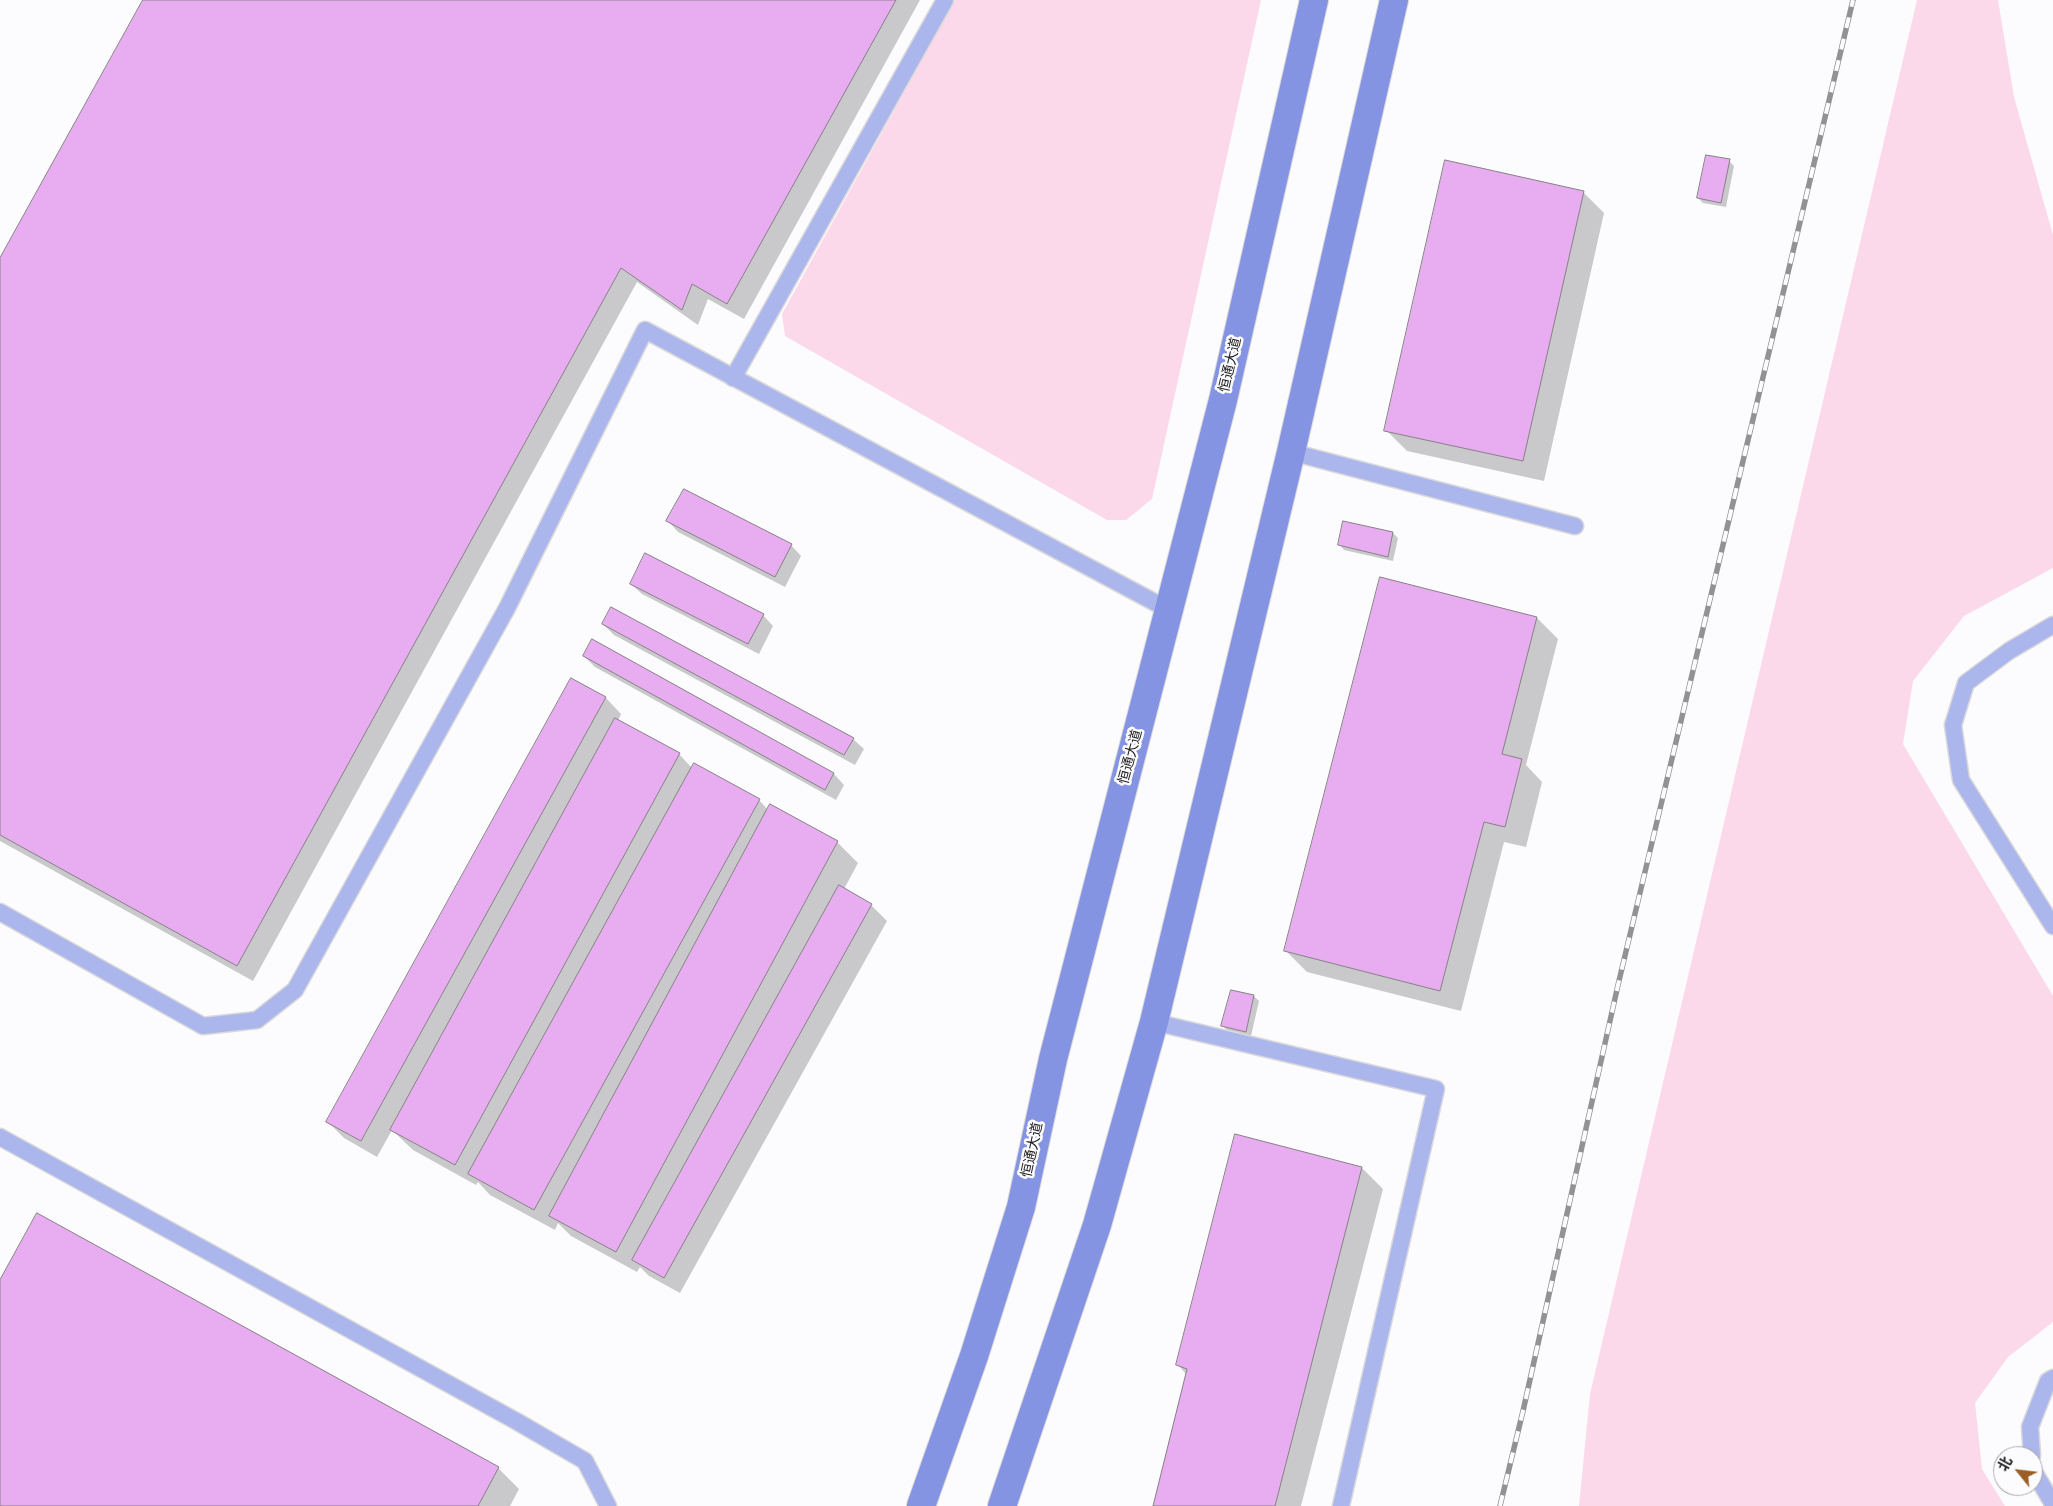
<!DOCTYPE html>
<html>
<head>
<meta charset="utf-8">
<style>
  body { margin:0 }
  #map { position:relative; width:2053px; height:1506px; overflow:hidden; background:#fcfbfe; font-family:"Sofia Sans Condensed","Noto Sans SC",sans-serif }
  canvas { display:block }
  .north { position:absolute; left:1993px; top:1446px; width:50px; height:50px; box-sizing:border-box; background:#fcfbfe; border:1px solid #a4a3a6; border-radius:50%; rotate:299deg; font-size:14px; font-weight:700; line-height:20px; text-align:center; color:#212022 }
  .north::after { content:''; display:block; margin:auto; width:18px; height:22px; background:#9c5e25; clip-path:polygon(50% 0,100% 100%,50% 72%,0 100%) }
</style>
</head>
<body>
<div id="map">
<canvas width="2053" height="1506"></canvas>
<div class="north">北</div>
</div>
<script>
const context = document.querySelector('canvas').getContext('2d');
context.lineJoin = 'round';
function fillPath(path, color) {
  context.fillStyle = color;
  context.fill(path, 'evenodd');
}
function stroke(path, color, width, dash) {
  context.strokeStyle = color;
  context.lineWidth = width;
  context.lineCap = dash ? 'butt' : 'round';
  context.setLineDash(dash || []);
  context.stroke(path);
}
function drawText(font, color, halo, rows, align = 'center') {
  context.font = font + ' "Sofia Sans Condensed","Noto Sans SC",sans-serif';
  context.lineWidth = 5;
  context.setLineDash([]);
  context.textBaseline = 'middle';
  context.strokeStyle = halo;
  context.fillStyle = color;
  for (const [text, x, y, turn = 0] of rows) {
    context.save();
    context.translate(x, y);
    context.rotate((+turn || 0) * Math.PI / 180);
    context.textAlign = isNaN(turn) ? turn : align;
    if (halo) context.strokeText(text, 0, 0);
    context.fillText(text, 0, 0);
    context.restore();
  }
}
fillPath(new Path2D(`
  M955,0H1261L1152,499L1126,520H1107L785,336L782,314Z
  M1917,0H1998L2014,97L2053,235V568L1964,616L1913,681L1903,744L2053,996V1322L2008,1357L1975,1403L1982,1469L2005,1506H1579L1590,1394Z`), '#fbd9ea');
fillPath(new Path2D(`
  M145,0H920L744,319L708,299L698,325L637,282L253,981L0,841V261Z
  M1729,161L1734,166L1726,207L1703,203L1698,198Z
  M1583,192L1604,213L1544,481L1407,451L1386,430Z
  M668,521L791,545L801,556L785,587L678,532Z
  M1393,533L1398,538L1393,561L1344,550L1339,544Z
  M631,584L763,615L773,626L759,654L642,594Z
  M1537,618L1558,639L1526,765L1542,782L1526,847L1504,842L1461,1011L1307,972L1286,951Z
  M603,624L853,739L864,749L855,765L614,635Z
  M593,641L834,774L844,785L836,800L595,667L584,656Z
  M572,680L606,698L621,714L618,721L679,754L692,768L759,800L768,810L837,842L858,863L844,889L871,905L887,921L680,1293L649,1276L640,1267L637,1272L571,1236L558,1223L555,1230L490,1195L478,1182L476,1185L413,1150L392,1130L377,1157L344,1138L328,1122Z
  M1254,996L1259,1001L1251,1036L1227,1030L1222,1025Z
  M1362,1168L1383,1189L1301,1506H1155L1187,1375L1178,1365Z
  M37,1215L498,1468L519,1489L510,1506H0V1283Z`), '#0003');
const building = new Path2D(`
  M143,0H896L727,304L692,284L682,310L621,268L237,966L0,835V258Z
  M1706,155L1730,159L1721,203L1697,198Z
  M1445,160L1584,191L1523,461L1384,431Z
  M684,489L792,544L775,577L666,521Z
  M1343,521L1393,532L1388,557L1338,545Z
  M645,553L764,614L748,644L630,584Z
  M1380,577L1537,617L1502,754L1522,759L1505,827L1484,822L1440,991L1284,951Z
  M611,607L854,738L844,755L602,624Z
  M592,639L834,773L825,790L583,656Z
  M571,678L606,697L361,1141L326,1122Z
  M615,718L680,753L455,1165L390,1130Z
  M694,763L760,799L534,1210L468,1174Z
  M770,804L838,841L616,1252L549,1216Z
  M839,885L872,904L664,1278L632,1260Z
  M1231,990L1254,995L1246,1032L1221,1026Z
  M1235,1134L1362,1167L1275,1506H1153L1187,1369L1176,1365Z
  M37,1213L499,1467L478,1506H0V1280Z`);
fillPath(building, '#e8acf0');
stroke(building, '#868186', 1);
const service = new Path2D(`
  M733,378L945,0
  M1291,452L1575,526
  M2053,625L2009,651L1966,683L1953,725L1961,780L2053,926
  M0,912L203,1026L257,1020L295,990L507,608L645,330L1169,610
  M1154,1022L1436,1089L1341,1506
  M0,1137L516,1421L585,1461L608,1506
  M2032,1456L2030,1427L2048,1381L2053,1378
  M2033,1470L2053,1504`);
const secondary = new Path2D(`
  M921,1506L974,1356L1021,1207L1053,1059L1223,400L1314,0
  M1002,1506L1097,1225L1154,1022L1291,452L1394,0`);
stroke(service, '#d9d8db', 19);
stroke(secondary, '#d9d8db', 30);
stroke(service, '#aab6ec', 16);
stroke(secondary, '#8493e2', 28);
const rail = new Path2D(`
  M1500,1506L1523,1411L1618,985L1853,0`);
stroke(rail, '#929194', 5.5);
stroke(rail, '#fcfbfe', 4, [11]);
drawText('14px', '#212022', '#fcfbfe', [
  ["恒通大道",1231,365,-77],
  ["恒通大道",1131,757,-75],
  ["恒通大道",1033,1150,-78]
]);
</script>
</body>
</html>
